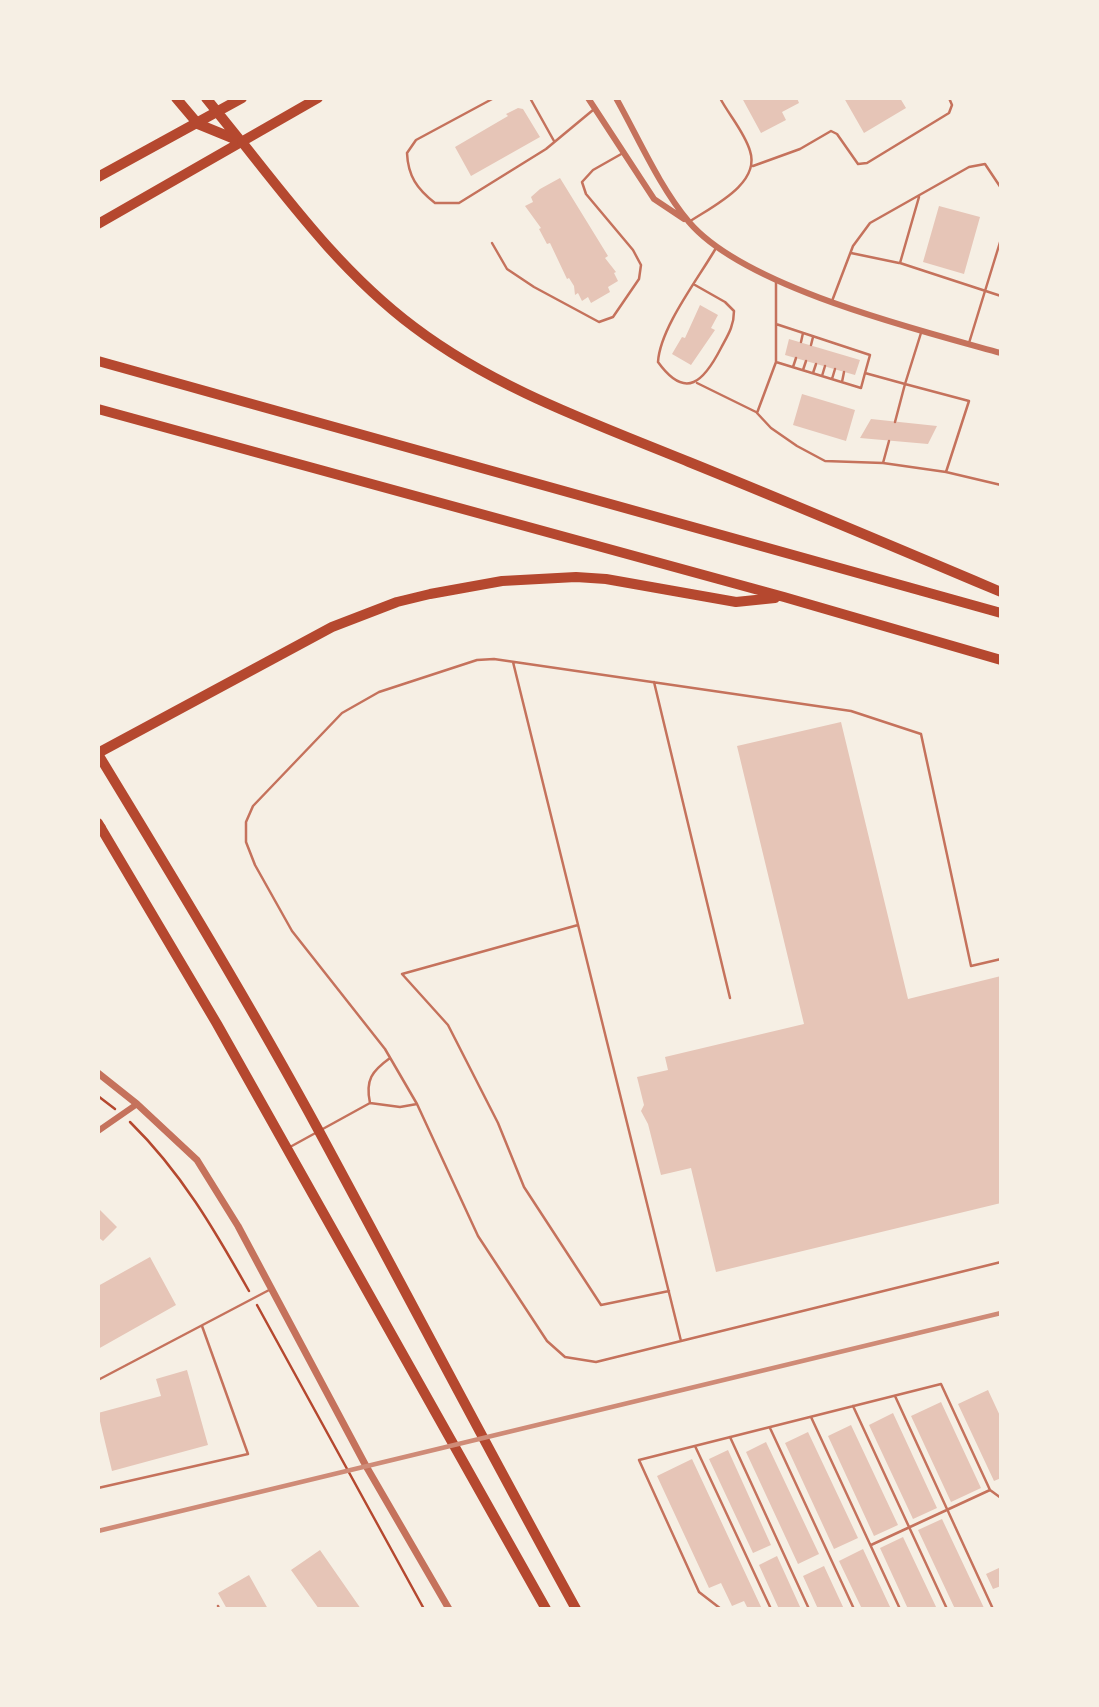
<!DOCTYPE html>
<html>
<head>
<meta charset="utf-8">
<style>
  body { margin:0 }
  #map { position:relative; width:1099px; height:1707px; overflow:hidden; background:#f6efe4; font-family:"Roboto Serif",serif }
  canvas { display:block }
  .frame { position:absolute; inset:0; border:100px solid #f6efe4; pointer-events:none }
</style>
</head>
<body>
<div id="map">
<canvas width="1099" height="1707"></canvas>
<div class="frame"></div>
</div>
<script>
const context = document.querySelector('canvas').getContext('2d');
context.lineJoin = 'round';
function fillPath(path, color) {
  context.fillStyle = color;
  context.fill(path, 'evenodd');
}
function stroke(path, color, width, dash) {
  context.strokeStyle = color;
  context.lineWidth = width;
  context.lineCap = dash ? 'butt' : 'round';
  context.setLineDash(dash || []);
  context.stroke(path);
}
fillPath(new Path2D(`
  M742,98H797L799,103L782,112L786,120L761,133Z
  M844,98H900L906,108L864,133Z
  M518,108L523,109L540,137L471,176L455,147L508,116L506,114Z
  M560,178L608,256L605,258L616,272L614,273L618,281L608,287L610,292L591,303L588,297L582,301L578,293L575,295L574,286L569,278L567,279L550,243L547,244L539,229L541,228L525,206L533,202L531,197L540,189Z
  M939,206L980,217L964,274L923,262Z
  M700,305L718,315L711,328L715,330L691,365L672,354L682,337L685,338Z
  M789,339L860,360L855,375L785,355Z
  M802,394L855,410L846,441L793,425Z
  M871,419L937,426L928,444L860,438Z
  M841,722L908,999L1001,976V1203L716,1272L691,1168L661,1175L648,1124L641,1111L644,1105L637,1077L668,1070L665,1057L804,1024L737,746Z
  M98,1208L117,1227L103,1241L98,1237Z
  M150,1257L176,1305L98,1349V1286Z
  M187,1370L208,1445L112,1471L98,1413L161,1396L156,1379Z
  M988,1390L1001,1418V1478L994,1481L958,1404Z
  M941,1402L981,1488L951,1502L911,1416Z
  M893,1413L937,1508L913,1519L869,1425Z
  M851,1425L898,1525L874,1536L828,1436Z
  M808,1432L858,1538L834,1549L785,1443Z
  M766,1442L819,1554L798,1564L746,1452Z
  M728,1450L771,1545L753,1553L709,1459Z
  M692,1459L762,1609H748L744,1601L732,1606L721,1583L709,1588L657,1476Z
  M942,1519L984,1608L981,1609H955L918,1530Z
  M903,1537L937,1609H908L880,1548Z
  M863,1549L891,1609H862L839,1561Z
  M320,1550L361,1609H319L291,1570Z
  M777,1556L801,1609H779L759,1565Z
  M824,1566L844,1609H818L803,1576Z
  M1001,1567V1586L993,1589L986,1574Z
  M249,1575L268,1609H227L218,1593Z`), '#e6c5b7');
stroke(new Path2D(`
  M98,1096L115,1109
  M130,1122C181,1172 214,1229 249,1291
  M257,1305L424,1609`), '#b5482f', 2.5);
stroke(new Path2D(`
  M494,98L416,140L407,153C408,176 417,189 435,203H459L546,149L593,110
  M530,98L554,141
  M753,166L800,149L831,131L837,134L858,164L867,163L949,113L952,105L949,98
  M919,197L900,263L1001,296
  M689,222C711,207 761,184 750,151C745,133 729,115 720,98
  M492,243L507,269L534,287L599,322L613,317L639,279L641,265L633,250L586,194L582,182L593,170L623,153
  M851,253L899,263
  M776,281V362L757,413L771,428L797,446L825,461L883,463L946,472L1001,485
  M695,285L725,302L734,311C734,326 728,335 721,348C704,381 686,401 658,362C660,328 698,279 716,248
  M832,301L853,246L870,223L969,167L985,164L1001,188
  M776,324L870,355L865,373L905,384L921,333
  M801,342L803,333
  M969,343L1001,239
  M811,345L813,337
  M776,362L861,388L865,373
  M793,367L796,358
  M803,370L806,361
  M813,373L816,364
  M822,376L825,366
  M832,379L835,369
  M842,382L844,372
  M697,383L756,412
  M895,422L905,384L969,401L946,472
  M883,463L889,441
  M513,662L681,1341
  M654,682L730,998
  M578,925L402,974L448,1025L498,1123L524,1187L601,1305L669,1291
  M1001,959L971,966L921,734L851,711L494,659L477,660L379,692L342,713L253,806L246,822V842L255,865L292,931L385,1049L417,1104L478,1236L547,1341L565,1357L596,1362L1001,1262
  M370,1103C365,1080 372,1071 390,1058
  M290,1147L370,1103L400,1107L417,1104
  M98,1380L271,1289
  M895,1396L993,1609
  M853,1406L947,1609
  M811,1417L900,1609
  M770,1428L854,1609
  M730,1437L809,1609
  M695,1446L771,1609
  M98,1488L248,1454L202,1326
  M990,1490L1001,1498
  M218,1606L219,1609
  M721,1609L699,1592L639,1460L941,1384L990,1490L871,1545`), '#c5725c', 2.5);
stroke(new Path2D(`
  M588,98L654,199L684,219
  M616,98C639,139 659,186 689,222C744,287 918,330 1001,353
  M98,1131L137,1104`), '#c5725c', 6);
stroke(new Path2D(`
  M98,1073L137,1104L197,1160L238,1226L366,1466L449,1609`), '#c5725c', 7);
stroke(new Path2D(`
  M98,754C174,879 250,1004 320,1133C406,1292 489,1451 576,1609
  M98,823L217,1024L546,1609`), '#b5482f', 10);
stroke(new Path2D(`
  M176,98L198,124L242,142
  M206,98L239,139
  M98,177L242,98
  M98,224L318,98
  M98,827L101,828`), '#b5482f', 10);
stroke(new Path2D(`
  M242,142C295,209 345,275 414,327C496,389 594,423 689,462C793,504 897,548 1001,592
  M98,361L1001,613
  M98,409L784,597L1001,660
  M98,753L332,627L397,602L430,594L502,581L576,577L606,579L736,602L775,598`), '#b5482f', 10);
stroke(new Path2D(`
  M98,1531L1001,1313`), '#cf8b77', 4.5);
</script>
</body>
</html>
